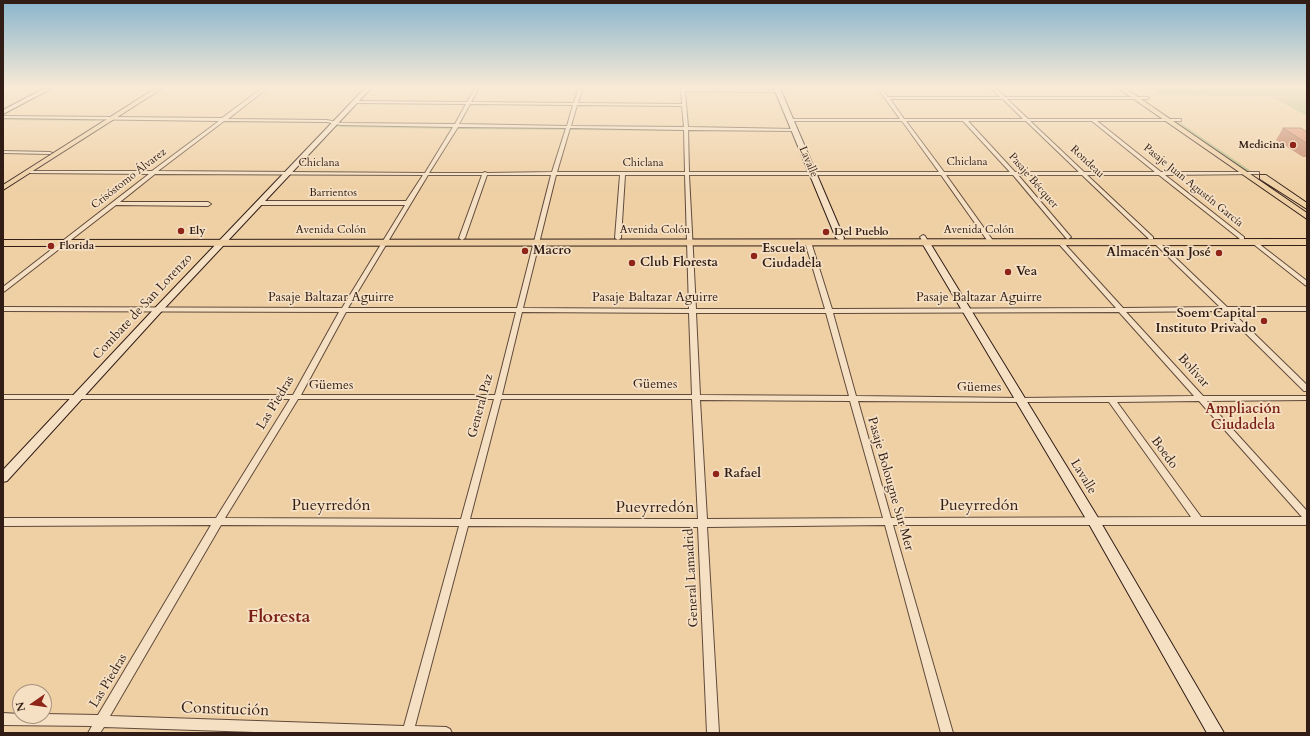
<!DOCTYPE html>
<html>
<head>
<meta charset="utf-8">
<style>
  body { margin:0 }
  #map { position:relative; width:1310px; height:736px; overflow:hidden; background:#efd0a5; font-family:Cardo,serif }
  canvas { display:block }
  .frame { position:absolute; inset:0; border:4px solid #311d16; pointer-events:none }
  .north { position:absolute; left:12px; top:684px; width:40px; height:40px; box-sizing:border-box; background:#f5e0c4; border:1px solid #a7927e; border-radius:50%; rotate:257deg; font-size:11px; font-weight:700; line-height:16px; text-align:center; color:#311d16 }
  .north::after { content:''; display:block; margin:auto; width:14px; height:18px; background:#8f2418; clip-path:polygon(50% 0,100% 100%,50% 72%,0 100%) }
</style>
</head>
<body>
<div id="map">
<canvas width="1310" height="736"></canvas>
<div class="frame"></div>
<div class="north">N</div>
</div>
<script>
const context = document.querySelector('canvas').getContext('2d');
context.lineJoin = 'round';
function fillPath(path, color) {
  context.fillStyle = color;
  context.fill(path, 'evenodd');
}
function stroke(path, color, width, dash) {
  context.strokeStyle = color;
  context.lineWidth = width;
  context.lineCap = dash ? 'butt' : 'round';
  context.setLineDash(dash || []);
  context.stroke(path);
}
function drawText(font, color, halo, rows, align = 'center') {
  context.font = font + ' Cardo,serif';
  context.lineWidth = 3.5;
  context.setLineDash([]);
  context.textBaseline = 'middle';
  context.strokeStyle = halo;
  context.fillStyle = color;
  for (const [text, x, y, turn = 0] of rows) {
    context.save();
    context.translate(x, y);
    context.rotate((+turn || 0) * Math.PI / 180);
    context.textAlign = isNaN(turn) ? turn : align;
    if (halo) context.strokeText(text, 0, 0);
    context.fillText(text, 0, 0);
    context.restore();
  }
}
fillPath(new Path2D(`
  M1146,86H1307V97L1160,95Z
  M1274,98H1307V116Z
  M3,118L97,119L94,121L3,120Z
  M1172,122H1179L1251,171H1244Z
  M336,125H341L453,127L452,129L335,127Z
  M458,127L565,128L564,130L457,129Z
  M569,128L683,130V131L569,130Z`), '#b7bc88');
const street = new Path2D(`
  M265,86H270L228,119L327,120L341,123L455,124L466,104L356,103L354,102L356,101L467,102L476,86H480L471,102L574,103L579,86H583L578,103L682,104L681,86H685V89L778,90L779,91L777,92L685,91L688,127L795,129L797,130L795,131L688,130L689,172H939L902,121H790L788,120L790,119H900L876,86H880L888,97H1000L989,86H993L1005,97H1148L1149,98L1147,99H1007L1028,119H1181V121H1097L1161,172H1259V174H1257L1165,175L1244,237V239H1240L1159,175H1087L1153,237V239H1149L1082,175H1018L1070,236L1071,237L1068,239L1066,238L1013,175H946L994,242L991,244L989,243L941,175H689L696,309H825L805,242L808,240L811,242L832,309L1116,308L1058,243V241H1062L1123,308L1220,307L1153,242L1154,241H1158L1227,307H1307V311H1231L1307,385V391H1304L1223,311L1126,312L1203,396H1307V400L1207,401L1307,511V525H893L953,733H941L885,525L707,527L719,733H707L698,527L468,526L415,726L446,727L450,729L452,733H285L104,727L100,733H88L92,726L3,725V713L20,714V716H44V714L98,715L211,525L3,526V518H216L290,399H3V395H293L339,312L3,311V307L342,308L405,205H259L256,203L259,201H406L423,175L155,174L120,202H208L211,204L208,206L116,205L5,291L3,292V287L149,174L28,173H26V171H152L219,121L3,118V116L222,118ZM890,99H1003L1023,119H904ZM470,104L573,105L567,126L459,124ZM577,105L682,106L684,127L571,126ZM224,121L327,122L341,125L453,127L425,173L158,171ZM906,121H963L1010,172H944ZM968,121H1026L1079,172H1015ZM1030,121H1092L1155,172H1084ZM458,127L566,128L552,172L487,173L485,172L483,173H429ZM570,128L684,130L685,172H557ZM428,175H482L459,238L462,240L465,238L487,175H551L517,308H348ZM556,175H620L615,238L618,240L621,238L625,175H685L689,309L523,308ZM346,312H516L495,395H301ZM522,312L689,313L692,395H502ZM1119,312L1194,396L1020,398L856,396L833,313ZM696,313H826L849,396L700,395ZM298,399H494L461,519L225,518ZM501,399H692L698,519H470ZM700,400L850,401L883,518L707,519ZM858,401L1020,402H1109L1191,517L891,518ZM1199,401L1302,517H1201L1117,402ZM221,525L459,526L404,726L110,716Z
  M3,151L50,152L52,153L50,154L3,153Z
  M923,235L925,236L929,243L928,244H924L920,237Z
  M1254,240L1307,281V286L1305,285L1252,243V241Z`);
const secondary = new Path2D(`
  M49,86H56L3,114V110Z
  M367,86H373L161,312L7,481L3,482V470L155,308Z
  M773,86H779L844,238L843,240H840L836,238Z
  M923,241H926L930,243L1097,516L1224,733H1207L1089,524L922,243Z`);
const primary = new Path2D(`
  M159,86H166L3,190V185Z
  M1115,86H1122L1307,213V219Z
  M1260,175H1266L1307,203V209L1260,179Z
  M1307,239V245L3,246V240Z`);
stroke(street, '#604a3a', 2);
stroke(secondary, '#311d16', 2);
stroke(primary, '#311d16', 2);
fillPath(street, '#f5e0c4');
fillPath(secondary, '#f5e0c4');
fillPath(primary, '#efd0a5');
fillPath(new Path2D(`
  M1283,128L1307,132V157H1303L1276,140Z`), '#c28165');
const building = new Path2D(`
  M1283,128H1301L1307,132V143Z`);
fillPath(building, '#e19675');
stroke(building, '#9e6952', 1);
const sky = context.createLinearGradient(0, 0, 0, 189);
sky.addColorStop(0, '#89b5cd');
sky.addColorStop(0.46, '#f8ead6');
sky.addColorStop(1, '#f8ead600');
context.fillStyle = sky;
context.fillRect(0, 0, 1310, 189);
for (const [x, y, r, color] of [
  [1293,145,4,"#8f2418"],
  [181,231,4,"#8f2418"],
  [826,232,4,"#8f2418"],
  [51,246,4,"#8f2418"],
  [525,251,4,"#8f2418"],
  [1219,253,4,"#8f2418"],
  [754,256,4,"#8f2418"],
  [632,263,4,"#8f2418"],
  [1008,272,4,"#8f2418"],
  [1264,321,4,"#8f2418"],
  [716,474,4,"#8f2418"]
]) {
  const dot = new Path2D();
  dot.arc(x, y, r, 0, 2 * Math.PI);
  context.fillStyle = color;
  context.fill(dot);
  stroke(dot, '#f5e0c4', 1.5);
}
drawText('bold 11px', '#311d16', '#f5e0c4', [
  ["Medicina",1285,145,"right"],
  ["Ely",189,231],
  ["Del Pueblo",834,232],
  ["Florida",59,246]
], 'left');
drawText('11px', '#311d16', '#f5e0c4', [
  ["Lavalle",808,162,67],
  ["Chiclana",967,162],
  ["Rondeau",1087,162,43],
  ["Chiclana",319,163],
  ["Chiclana",643,163],
  ["Crisóstomo Álvarez",129,179,-38],
  ["Pasaje Bécquer",1033,181,49],
  ["Pasaje Juan Agustín García",1193,186,39],
  ["Barrientos",333,193],
  ["Avenida Colón",331,230],
  ["Avenida Colón",655,230],
  ["Avenida Colón",979,230]
]);
drawText('bold 13px', '#311d16', '#f5e0c4', [
  ["Escuela",762,249],
  ["Ciudadela",762,264],
  ["Macro",533,251],
  ["Almacén San José",1211,253,"right"],
  ["Club Floresta",640,263],
  ["Vea",1016,272],
  ["Soem Capital",1256,314,"right"],
  ["Instituto Privado",1256,329,"right"],
  ["Rafael",724,474]
], 'left');
drawText('13px', '#311d16', '#f5e0c4', [
  ["Pasaje Baltazar Aguirre",331,298],
  ["Pasaje Baltazar Aguirre",655,298],
  ["Pasaje Baltazar Aguirre",979,298],
  ["Combate de San Lorenzo",143,307,-47],
  ["Bolívar",1193,371,48],
  ["Güemes",655,385],
  ["Güemes",331,386],
  ["Güemes",979,388],
  ["Las Piedras",276,403,-59],
  ["General Paz",481,406,-75],
  ["Boedo",1164,453,54],
  ["Lavalle",1083,477,59],
  ["Pasaje Bolougne Sur Mer",890,484,74],
  ["General Lamadrid",692,578,-93],
  ["Las Piedras",109,681,-59]
]);
drawText('bold 14px', '#7a1f14', '#f5e0c4', [
  ["Ampliación",1243,410],
  ["Ciudadela",1243,426]
]);
drawText('16px', '#311d16', '#f5e0c4', [
  ["Pueyrredón",331,506],
  ["Pueyrredón",979,506],
  ["Pueyrredón",655,508],
  ["Constitución",225,710,2]
]);
drawText('bold 18px', '#7a1f14', '#f5e0c4', [
  ["Floresta",279,618]
]);
</script>
</body>
</html>
